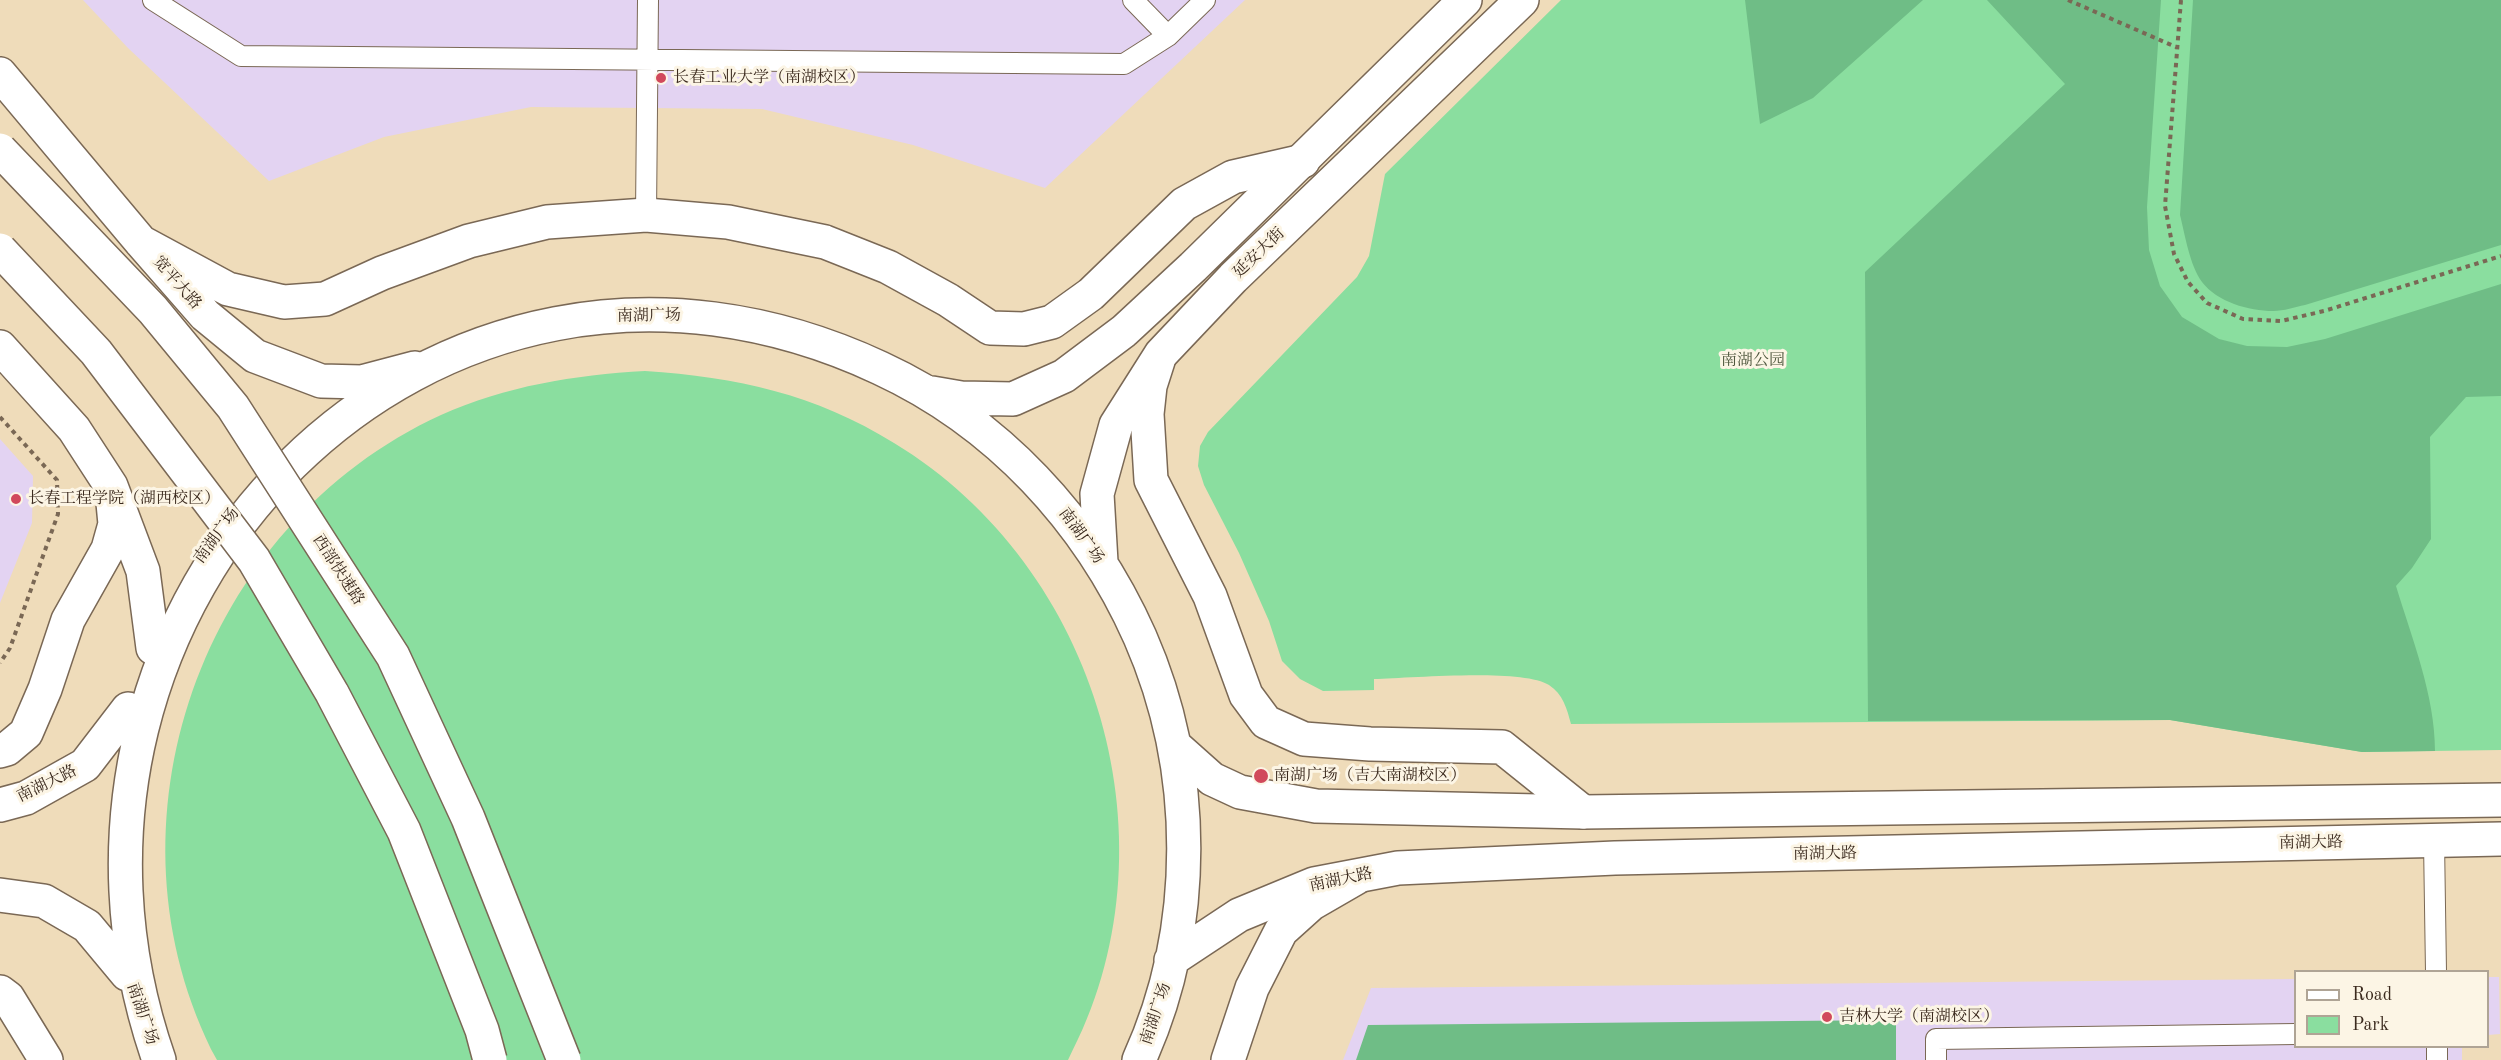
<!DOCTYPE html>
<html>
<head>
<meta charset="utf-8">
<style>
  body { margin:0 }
  #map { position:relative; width:2501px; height:1060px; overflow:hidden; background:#efdcba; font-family:"Old Standard TT",serif }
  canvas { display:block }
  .legend { position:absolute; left:2294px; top:970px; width:195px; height:78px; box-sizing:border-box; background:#fcf5e5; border:2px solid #afa495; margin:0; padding:8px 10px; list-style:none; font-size:18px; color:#3b2a1e }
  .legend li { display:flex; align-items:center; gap:12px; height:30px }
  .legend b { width:30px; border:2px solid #afa495 }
</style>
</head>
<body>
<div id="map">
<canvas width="2501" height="1060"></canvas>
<ul class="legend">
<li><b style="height:8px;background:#fff"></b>Road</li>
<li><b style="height:16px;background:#8ade9f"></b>Park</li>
</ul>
</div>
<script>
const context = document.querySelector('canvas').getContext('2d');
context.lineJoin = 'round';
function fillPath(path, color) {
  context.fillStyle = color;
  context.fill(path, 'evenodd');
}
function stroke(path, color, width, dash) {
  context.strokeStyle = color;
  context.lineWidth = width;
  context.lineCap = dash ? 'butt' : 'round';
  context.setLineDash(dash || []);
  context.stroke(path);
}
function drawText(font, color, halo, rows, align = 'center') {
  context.font = font + ' "Old Standard TT","Noto Serif SC",serif';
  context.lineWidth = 6;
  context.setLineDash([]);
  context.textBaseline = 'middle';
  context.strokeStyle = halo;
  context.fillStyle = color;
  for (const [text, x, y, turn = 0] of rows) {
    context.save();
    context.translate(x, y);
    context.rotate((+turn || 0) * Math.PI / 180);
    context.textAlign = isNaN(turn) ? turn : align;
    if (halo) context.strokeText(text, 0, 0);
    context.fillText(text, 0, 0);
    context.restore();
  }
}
fillPath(new Path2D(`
  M83,0H1245L1045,188L913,145L762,109L531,107L384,137L269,181L128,48Z
  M0,439L33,476L32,523L0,603Z
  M2488,977H2499L2500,1034L2488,1035Z
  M2295,979L2296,1046L2462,1047V1060H1343L1371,988Z`), '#e3d3f2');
fillPath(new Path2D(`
  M1561,0H2501V750L2362,752L2170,720L1571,724C1567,709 1563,694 1549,685C1523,668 1410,678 1374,679V690L1323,691L1300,679L1282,661L1269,621L1239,553L1204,485L1198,466L1200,446L1208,432L1357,277L1369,256L1385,174Z
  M645,371C737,377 815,394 894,443C1099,567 1182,847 1068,1060H217C94,825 201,525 441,415C506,386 574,375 645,371Z`), '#8ade9f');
fillPath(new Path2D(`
  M1745,0H1923L1813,98L1760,124Z
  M1987,0H2161L2147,207L2149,250L2160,286L2182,317L2219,339L2247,346L2287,347L2325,339L2501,284V396L2466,397L2430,437L2431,539L2412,568L2396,586C2412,639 2435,695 2435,751L2362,752L2170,720L1868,721L1865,272L2065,84Z
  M2193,0H2501V245L2305,305C2295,307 2284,311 2273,311C2249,311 2217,302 2202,282C2190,266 2185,235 2180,215Z
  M1896,1020V1060H1356L1368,1025Z`), '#6fbd86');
const service = new Path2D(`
  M153,0L241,56L1124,64L1168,36L1205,0
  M1133,0L1168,36
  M646,215L648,0
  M2434,841L2436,972
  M2437,1046V1060
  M1936,1060V1039L2296,1034`);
const secondary = new Path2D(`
  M0,74L141,242L205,315L255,356L321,381L362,382L415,368
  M141,242L228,289L284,302L325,299L382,273L469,241L547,222L646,215L728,222L825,242L888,267L948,300L990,328L1024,329L1052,322L1091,294L1184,204L1233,177L1303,161
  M0,347L74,429L111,486L143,571L153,648
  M1158,361L1150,386L1147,414L1151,480L1210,596L1246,695L1266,722L1304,739L1370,744L1502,747L1583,812
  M0,751L7,749L26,733L45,689L68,620L108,549L115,524L113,503
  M0,992L8,998L46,1060
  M1228,1060L1252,988L1281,931L1311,904L1356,878`);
const primary = new Path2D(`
  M932,393L961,398L1013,399L1064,376L1124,331L1193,267L1465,0
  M1101,562L1097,494L1116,425L1161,354L1233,278L1522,0
  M1175,746L1212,779L1240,792L1316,806L1583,812L2501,800
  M0,805L26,798L85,765L128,709
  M0,895L44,901L87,926L127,974
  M1171,960L1239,915L1314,884L1398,868L1615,858L2501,839
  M159,1060C0,603 432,159 880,368C997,422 1088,520 1140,637C1198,769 1199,928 1139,1060`);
stroke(service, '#7a6855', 22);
stroke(secondary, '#7a6855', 36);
stroke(primary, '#7a6855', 36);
stroke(new Path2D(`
  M2068,0L2176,47
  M2181,0L2165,206L2174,254L2188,282L2207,303L2243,319L2281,321L2324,311L2501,256
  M0,417L57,480L58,514L10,648L0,663`), '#7a6855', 4, [4.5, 4.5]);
stroke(service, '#fff', 20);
stroke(secondary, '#fff', 33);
stroke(primary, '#fff', 33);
const trunkBridge = new Path2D(`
  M0,150L153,310L233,407L393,656L468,818L564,1060
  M0,250L96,352L254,560L332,693L404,831L482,1030L490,1060`);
stroke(trunkBridge, '#7a6855', 36, []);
stroke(trunkBridge, '#fff', 33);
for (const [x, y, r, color] of [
  [661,78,6,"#d1495b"],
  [16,499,6,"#d1495b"],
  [1261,776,8,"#d1495b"],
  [1827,1017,6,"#d1495b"]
]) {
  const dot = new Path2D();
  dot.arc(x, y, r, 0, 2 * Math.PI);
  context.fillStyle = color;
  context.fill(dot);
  stroke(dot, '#fcf5e5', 2);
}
drawText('16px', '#3b2a1e', '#fcf5e5', [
  ["长春工业大学（南湖校区）",673,78],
  ["长春工程学院（湖西校区）",28,499],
  ["南湖广场（吉大南湖校区）",1274,776],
  ["吉林大学（南湖校区）",1839,1017]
], 'left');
drawText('16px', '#3b2a1e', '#fcf5e5', [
  ["延安大街",1259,253,-44],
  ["宽平大路",177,283,49],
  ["南湖广场",649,316,-1],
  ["南湖广场",217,536,-54],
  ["南湖广场",1081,536,54],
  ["西部快速路",338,570,57],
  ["南湖大路",47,784,-26],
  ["南湖大路",2311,843,-1],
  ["南湖大路",1825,854,-1],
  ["南湖大路",1341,880,-12],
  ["南湖广场",142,1014,71],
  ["南湖广场",1156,1014,-72]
]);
drawText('16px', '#4f573e', '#fcf5e5', [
  ["南湖公园",1753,361]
]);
</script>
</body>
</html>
